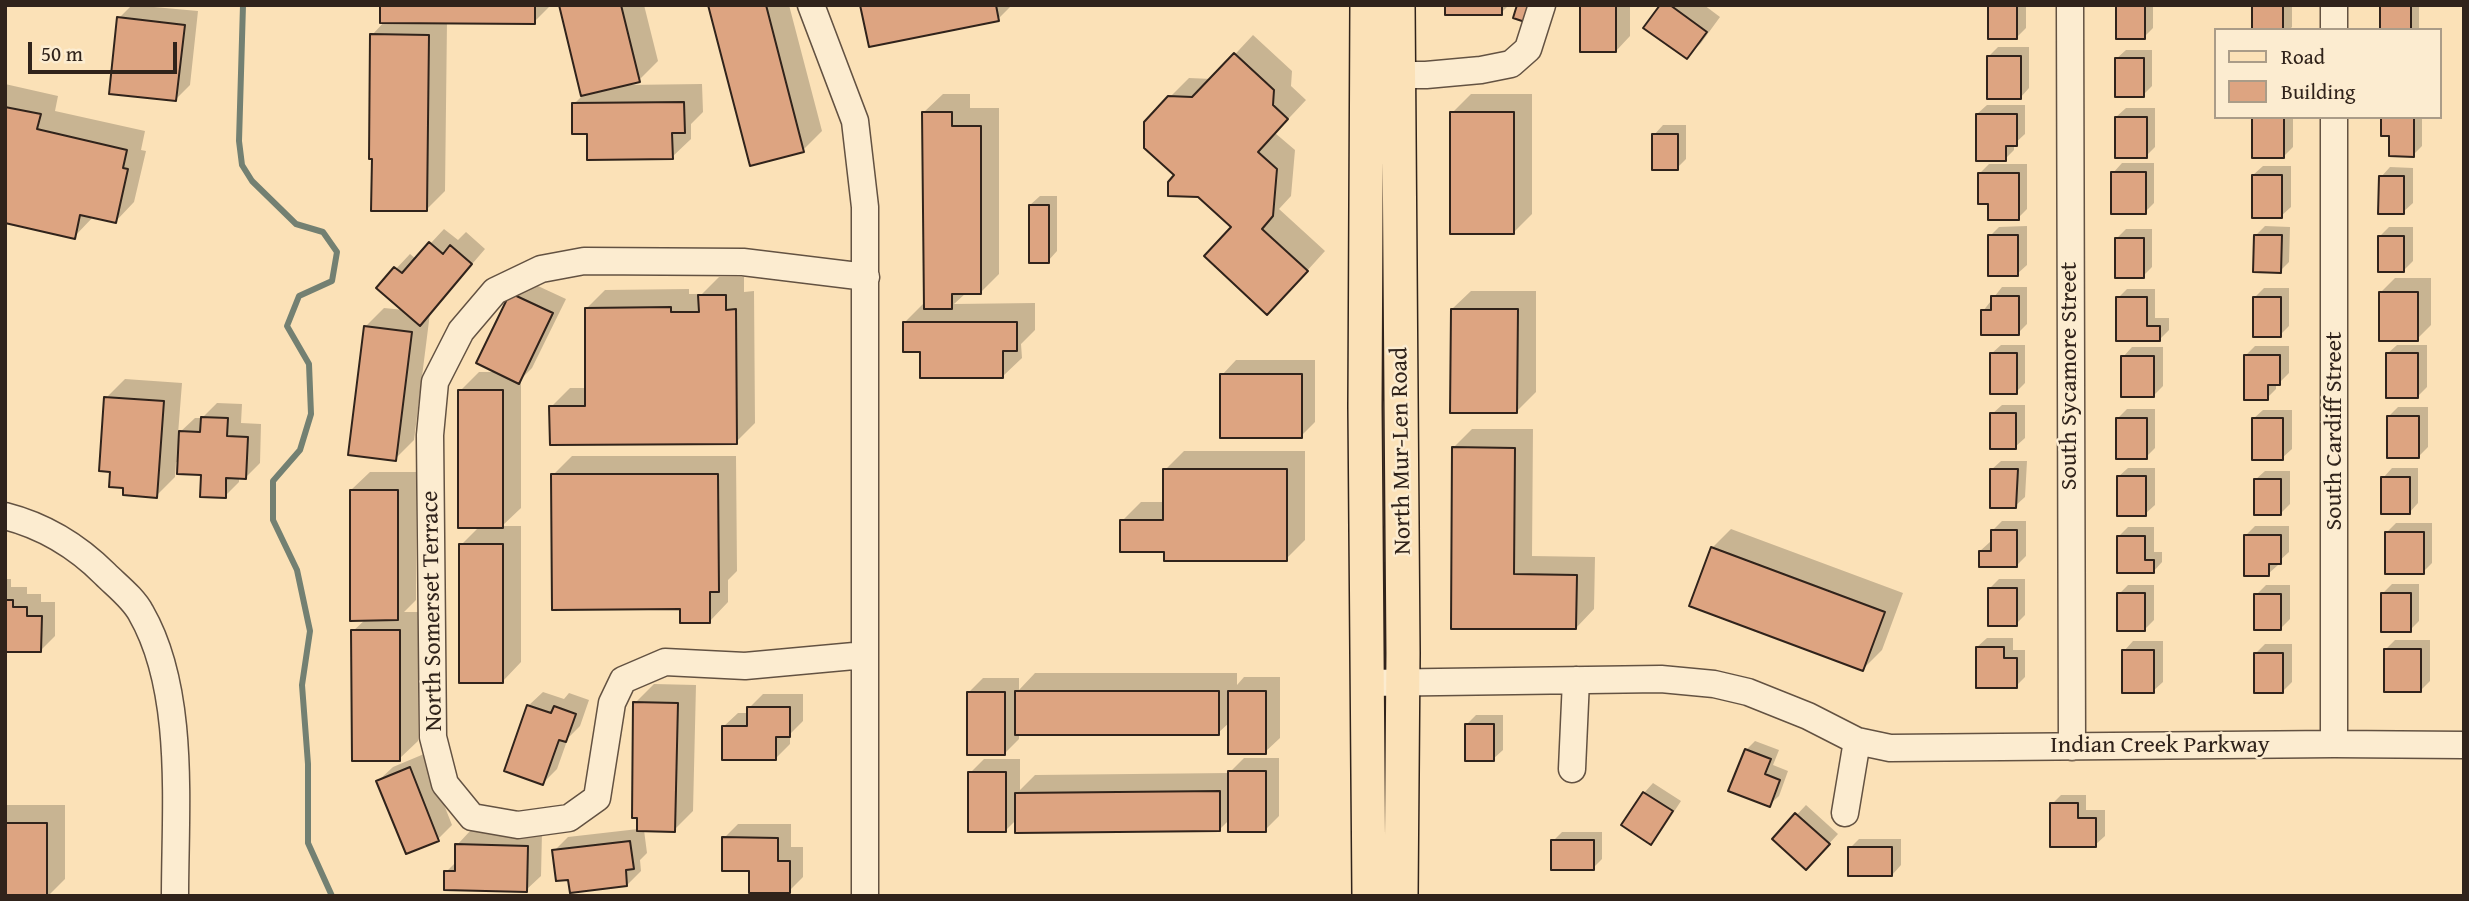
<!DOCTYPE html>
<html>
<head>
<meta charset="utf-8">
<style>
  body { margin:0 }
  #map { position:relative; width:2469px; height:901px; overflow:hidden; background:#fbe1b7; font-family:"Gentium Book Plus",serif }
  canvas { display:block }
  .frame { position:absolute; inset:0; border:7px solid #30231b; pointer-events:none }
  .legend { position:absolute; left:2214px; top:28px; width:228px; height:91px; box-sizing:border-box; background:#fcecd0; border:2px solid #aa9c88; margin:0; padding:9px 12px; list-style:none; font-size:21px; color:#30231b }
  .legend li { display:flex; align-items:center; gap:14px; height:35px }
  .legend b { width:35px; border:2px solid #aa9c88 }
  .scale { position:absolute; left:28px; top:42px; width:149px; height:32px; box-sizing:border-box; border:4px solid #30231b; border-top:0; padding-left:9px; font-size:21px; line-height:24px; white-space:nowrap; color:#30231b; -webkit-text-stroke:5px #fcecd0; paint-order:stroke }
</style>
</head>
<body>
<div id="map">
<canvas width="2469" height="901"></canvas>
<div class="frame"></div>
<ul class="legend">
<li><b style="height:9px;background:#fbe1b7"></b>Road</li>
<li><b style="height:19px;background:#dda481"></b>Building</li>
</ul>
<div class="scale">50 m</div>
</div>
<script>
const context = document.querySelector('canvas').getContext('2d');
context.lineJoin = 'round';
function fillPath(path, color) {
  context.fillStyle = color;
  context.fill(path, 'evenodd');
}
function stroke(path, color, width, dash) {
  context.strokeStyle = color;
  context.lineWidth = width;
  context.lineCap = dash ? 'butt' : 'round';
  context.setLineDash(dash || []);
  context.stroke(path);
}
function drawText(font, color, halo, rows, align = 'center') {
  context.font = font + ' "Gentium Book Plus",serif';
  context.lineWidth = 5;
  context.setLineDash([]);
  context.textBaseline = 'middle';
  context.strokeStyle = halo;
  context.fillStyle = color;
  for (const [text, x, y, turn = 0] of rows) {
    context.save();
    context.translate(x, y);
    context.rotate((+turn || 0) * Math.PI / 180);
    context.textAlign = isNaN(turn) ? turn : align;
    if (halo) context.strokeText(text, 0, 0);
    context.fillText(text, 0, 0);
    context.restore();
  }
}
fillPath(new Path2D(`
  M132,5L198,11L190,85L175,100L119,18Z
  M382,5H551L534,22H447L445,191L427,209L372,35L385,21Z
  M561,5H644L658,61L639,80L625,85L702,84L703,112L691,124V139L672,157L574,104L583,95Z
  M710,5H789L822,131L803,150Z
  M862,5H1012L998,19Z
  M1447,5H1509L1501,13Z
  M1581,5H1630V36L1616,51Z
  M1662,5H1704L1720,17L1701,43L1687,57Z
  M1990,5H2026V28L2016,38Z
  M2118,5H2153V28L2144,37Z
  M2254,5H2292V27L2289,30H2254Z
  M2382,5H2419V28L2382,30Z
  M1253,35L1292,71L1291,86L1306,100L1275,133L1295,150L1291,196L1279,209L1325,251L1286,294L1234,227L1176,175L1169,98L1189,78L1212,79Z
  M1998,47H2029V88L2020,98L1989,56Z
  M2126,50H2152V86L2143,95L2116,59Z
  M5,84L58,96L55,111L145,131L141,150L146,151L134,202L116,221L94,216L74,237L5,221Z
  M943,94H970V108H999V274L980,293H966L954,304L1035,303V330L1021,344L1022,358L1003,376L921,350L904,323L923,304H926L924,112Z
  M1471,94H1532V214L1513,233L1452,113Z
  M1987,105H2025V134L2014,144V150L2005,159L1977,114Z
  M2126,108H2155V147L2146,156L2116,117Z
  M2254,117H2293V147L2284,156Z
  M2383,117H2422V146L2413,155L2391,135Z
  M1663,125H1686V159L1677,168L1654,135Z
  M2122,163H2154V203L2145,212L2113,173Z
  M1989,164H2027V209L2018,218L1989,202L1980,173Z
  M2263,166H2291V207L2281,216L2253,175Z
  M2390,167L2413,168V203L2403,212L2381,177Z
  M1040,196H1057V251L1048,261L1030,205Z
  M2027,226V265L2017,274L1990,236L1999,227Z
  M2265,226L2290,227L2289,262L2280,271L2256,235Z
  M2389,227H2413V261L2404,270L2380,236Z
  M444,229L458,240L466,232L485,249L430,313L414,440L395,459L365,327L384,308L404,310L378,288L410,254L416,259Z
  M2126,229H2152V267L2143,276L2117,238Z
  M719,277H744V292L754,291L755,423L736,442L551,407L570,388H587L586,309L605,290L689,289V294H702Z
  M2395,278H2431V325L2417,339L2381,292Z
  M525,280L566,299L532,368L521,379V508L502,526H521V662L503,681L461,545L479,527L460,391L479,372H499L511,294Z
  M2002,287H2027V324L2018,333L1983,311Z
  M2264,288H2289V326L2280,335L2255,297Z
  M2127,289H2155V318H2169V330L2160,339L2118,298Z
  M1471,291H1536V392L1517,411L1452,309Z
  M2001,345H2025V383L2016,392L1991,354Z
  M2397,345H2427V387L2418,396L2387,354Z
  M2255,346H2289V373L2279,383H2276V389L2267,398L2246,355Z
  M2132,347H2163V386L2153,396L2123,357Z
  M1236,360H1315V422L1301,436L1222,375Z
  M125,379L182,383L178,434L195,418H202L217,403L242,404L241,423L261,424L260,463L246,477H239V482L225,496L203,473L180,463L176,462L175,477L156,496L125,486L112,470L106,398Z
  M2002,405H2025V438L2015,447L1992,414Z
  M2398,407H2428V447L2418,457L2389,416Z
  M2127,409H2155V448L2146,457L2118,418Z
  M2263,410H2292V449L2282,458L2253,419Z
  M1472,429H1533L1532,556L1595,557L1594,609L1576,628L1453,627V448Z
  M1184,451H1305V540L1286,559L1165,550L1122,521L1141,502H1165V470Z
  M572,456H736L737,571L728,580V602L710,621L682,608L553,475Z
  M2001,461H2027L2025,497L2015,506L1991,470Z
  M2128,468H2155V505L2145,514L2118,477Z
  M2392,468H2418V503L2409,513L2383,478Z
  M2265,471H2290V504L2281,513L2255,480Z
  M370,472H416V600L404,612H418V741L399,759L353,631L366,619L351,490Z
  M2002,521H2026V556L2017,565L1980,551L1990,542H1993V530Z
  M2396,523H2432V563L2423,572L2387,532Z
  M2255,526H2289V552L2278,562V565L2268,574L2246,535Z
  M2128,527H2154V552H2162V562L2153,572L2118,537Z
  M1731,529L1903,593L1882,650L1863,669L1712,548Z
  M5,579H11V587H27V594H41V602H55V636L41,650H5Z
  M1999,579H2025V615L2016,624L1990,588Z
  M2392,584H2419V621L2410,630L2383,593Z
  M2128,585H2154V620L2144,630L2119,594Z
  M2266,585H2290V619L2281,628L2256,595Z
  M1987,638H2013V650H2025V677L2016,686L1977,647Z
  M2395,640H2430V681L2420,691L2386,649Z
  M2133,641H2163V682L2153,691L2124,651Z
  M2265,644H2292V682L2283,691L2255,654Z
  M1035,673H1237V685L1244,677H1280V738L1265,752L1230,722L1218,733H1019V739L1004,754L968,693L983,678H1019V690Z
  M654,684L696,685L693,811L674,830H644L647,853L640,860L641,871L627,885L570,878L554,851L568,837L638,829L635,703Z
  M543,692L564,699L569,693L589,700L580,726L568,738L557,769L543,783L528,706Z
  M763,694H803V721L790,734V744L776,758L723,727L738,713H749V708Z
  M1476,715H1503V750L1493,759L1467,724Z
  M1755,741L1779,750L1773,765L1788,771L1779,796L1769,805L1746,750Z
  M424,754L452,825L438,839L378,781L393,767Z
  M1244,758H1279V816L1265,830L1230,819L1219,830L1017,819L1006,830L970,773L984,759H1020V790L1035,775L1229,773Z
  M1653,783L1681,801L1660,833L1651,842L1644,793Z
  M2061,795H2086V810H2105V836L2095,845L2052,804Z
  M5,805H65V879L48,896H5Z
  M1806,805L1838,834L1815,859L1774,839Z
  M738,824H791V847H803V877L789,891L751,869L724,838Z
  M471,830L542,832L541,876L526,890L446,872L457,861V845Z
  M1562,832H1602V859L1593,868L1553,841Z
  M1859,839H1901V865L1892,875L1850,848Z`), '#0003');
stroke(new Path2D(`
  M243,5L239,141L242,165L252,181L296,224L323,232L337,252L332,281L299,296L287,326L309,364L311,414L300,450L273,481V520L297,570L310,631L302,685L308,764V843L332,896`), '#738072', 6);
const building = new Path2D(`
  M380,5H535V24L380,23Z
  M559,5H621L640,82L581,96Z
  M708,5H766L804,152L750,166Z
  M860,5H996L999,21L869,47Z
  M1445,5H1502V15H1445Z
  M1517,5H1537L1531,24L1513,18Z
  M1580,5H1616V52H1580Z
  M1660,5H1670L1707,32L1687,59L1643,28Z
  M1988,5H2017V39H1988Z
  M2116,5H2145V39H2116Z
  M2252,5H2283V30H2252Z
  M2380,5H2411V30H2380Z
  M117,17L185,25L176,101L109,94Z
  M370,34L429,35L427,211H371L372,159H369Z
  M1234,53L1274,90L1273,105L1288,119L1258,152L1277,169L1273,216L1262,229L1308,271L1267,315L1204,256L1231,227L1198,197L1168,196V182L1174,175L1144,148V122L1168,96L1192,97Z
  M1987,56H2021V99H1987Z
  M2115,58H2144V97H2115Z
  M684,102L685,133H672L673,159L587,160V134H572V103Z
  M5,107L41,114L37,129L127,150L123,168L128,169L116,223L80,215L75,239L5,223Z
  M922,112H952V126H981V294H952V309H924Z
  M1450,112H1514V234H1450Z
  M1976,114H2017V146H2006V161H1976Z
  M2115,117H2147V158H2115Z
  M2252,117H2284V158H2252Z
  M2381,117H2414V157L2389,156V136H2381Z
  M1652,134H1678V170H1652Z
  M2111,172H2146V214H2111Z
  M1978,173H2019V220H1988V204H1978Z
  M2252,175H2282V218H2252Z
  M2379,176H2404V214H2378Z
  M1029,205H1049V263H1029Z
  M1988,235H2018V276H1988Z
  M2254,235H2282L2281,273L2253,272Z
  M2378,236H2404V272H2378Z
  M2115,238H2144V278H2115Z
  M429,242L443,254L450,245L472,264L420,326L376,288L394,267L402,273Z
  M2379,292H2418V341H2379Z
  M510,293L553,313L519,384L476,363Z
  M698,295H726V310L736,309L737,444L550,445L549,406H585V308L671,307V312H699Z
  M1991,296H2019V335H1981V310H1991Z
  M2116,297H2147V326H2160V341H2116Z
  M2253,297H2281V337H2253Z
  M1451,309H1518L1517,413H1450Z
  M903,322H1017V351H1003V378H920V352H903Z
  M364,326L412,332L396,461L348,455Z
  M1990,353H2017V394H1990Z
  M2386,353H2418V398H2386Z
  M2244,355H2280V385H2268V400H2244Z
  M2121,356H2154V397H2121Z
  M1220,374H1302V438H1220Z
  M458,390H503V528H458Z
  M104,397L164,401L157,498L123,495V488L109,487L110,472L99,471Z
  M1990,413H2016V449H1990Z
  M2387,416H2419V458H2387Z
  M201,417L228,418L227,436L248,437L246,479L226,478V498L200,497L201,475L177,474L179,431L200,432Z
  M2116,418H2147V459H2116Z
  M2252,418H2283V460H2252Z
  M1452,447L1515,448L1514,574L1577,575L1576,629H1451Z
  M1163,469H1287V561H1164V552H1120V520H1163Z
  M1990,469H2018L2016,508H1990Z
  M551,474H718L719,592H710V623H680V609L552,610Z
  M2117,476H2146V516H2117Z
  M2381,477H2410V514H2381Z
  M2254,479H2281V515H2254Z
  M350,490H398V620L350,621Z
  M1991,530H2017V567H1979V551H1991Z
  M2385,532H2424V574H2385Z
  M2244,535H2281V564H2269V576H2244Z
  M2117,536H2145V560H2154V573H2117Z
  M459,544H503V683H459Z
  M1711,547L1885,612L1863,671L1689,606Z
  M1988,588H2017V626H1988Z
  M2117,593H2145V631H2117Z
  M2381,593H2411V632H2381Z
  M2254,594H2281V630H2254Z
  M5,600H13V607H27V616H42L41,652H5Z
  M351,630H400V761H352Z
  M1976,647H2004V658H2017V688H1976Z
  M2384,649H2421V692H2384Z
  M2122,650H2154V693H2122Z
  M2254,653H2283V693H2254Z
  M1015,691H1219V735H1015Z
  M1228,691H1266V754H1228Z
  M967,692H1005V755H967Z
  M633,702L678,703L675,832L637,831V818H632Z
  M527,705L551,713L554,706L576,714L566,742L559,740L543,785L504,771Z
  M747,707H790V737H776V760H722V726H747Z
  M1465,724H1494V761H1465Z
  M1745,749L1771,759L1765,774L1780,780L1770,807L1728,791Z
  M410,767L439,841L406,854L376,781Z
  M1228,771H1266V832H1228Z
  M968,772H1006V832H968Z
  M1220,791V831L1015,833V793Z
  M1643,792L1673,811L1651,845L1621,825Z
  M2050,803H2078V818H2096V847H2050Z
  M1795,813L1830,844L1806,870L1772,839Z
  M5,823H47V896H5Z
  M722,837L778,838V861H790V893H749V871H722Z
  M1551,840H1594V870H1551Z
  M630,841L634,869L626,870L627,886L570,893L568,880L556,881L552,850Z
  M455,844L528,846L527,892L444,890V871H455Z
  M1848,847H1892V876H1848Z`);
fillPath(building, '#dda481');
stroke(building, '#30231b', 2);
const minor = new Path2D(`
  M811,5L855,121L865,207V896
  M2070,5L2072,747
  M2334,5V30
  M1379,75H1426L1481,70L1511,64L1528,49L1542,5
  M5,516C44,526 77,546 105,574C117,586 133,598 141,613C186,691 175,808 175,896
  M865,655L745,666L665,662L623,680L612,703L597,798L569,818L518,825L472,817L445,784L433,737L430,435L435,382L461,331L495,291L541,269L584,261L743,262L866,277
  M1366,683L1661,679L1714,684L1748,692L1808,716L1857,741L1890,748L2334,744L2464,745
  M2334,744V117
  M1572,769L1576,680
  M1845,813L1857,741`);
const major = new Path2D(`
  M1367,5L1365,406L1369,896
  M1398,5L1403,653L1401,896`);
stroke(minor, '#635242', 29);
stroke(major, '#30231b', 36);
stroke(minor, '#fcecd0', 26);
stroke(major, '#fbe1b7', 33);
drawText('24px', '#30231b', '#fcecd0', [
  ["South Sycamore Street",2070,376,-90],
  ["South Cardiff Street",2335,431,-90],
  ["North Mur-Len Road",1402,451,-91],
  ["North Somerset Terrace",433,611,-91],
  ["Indian Creek Parkway",2160,746]
]);
</script>
</body>
</html>
